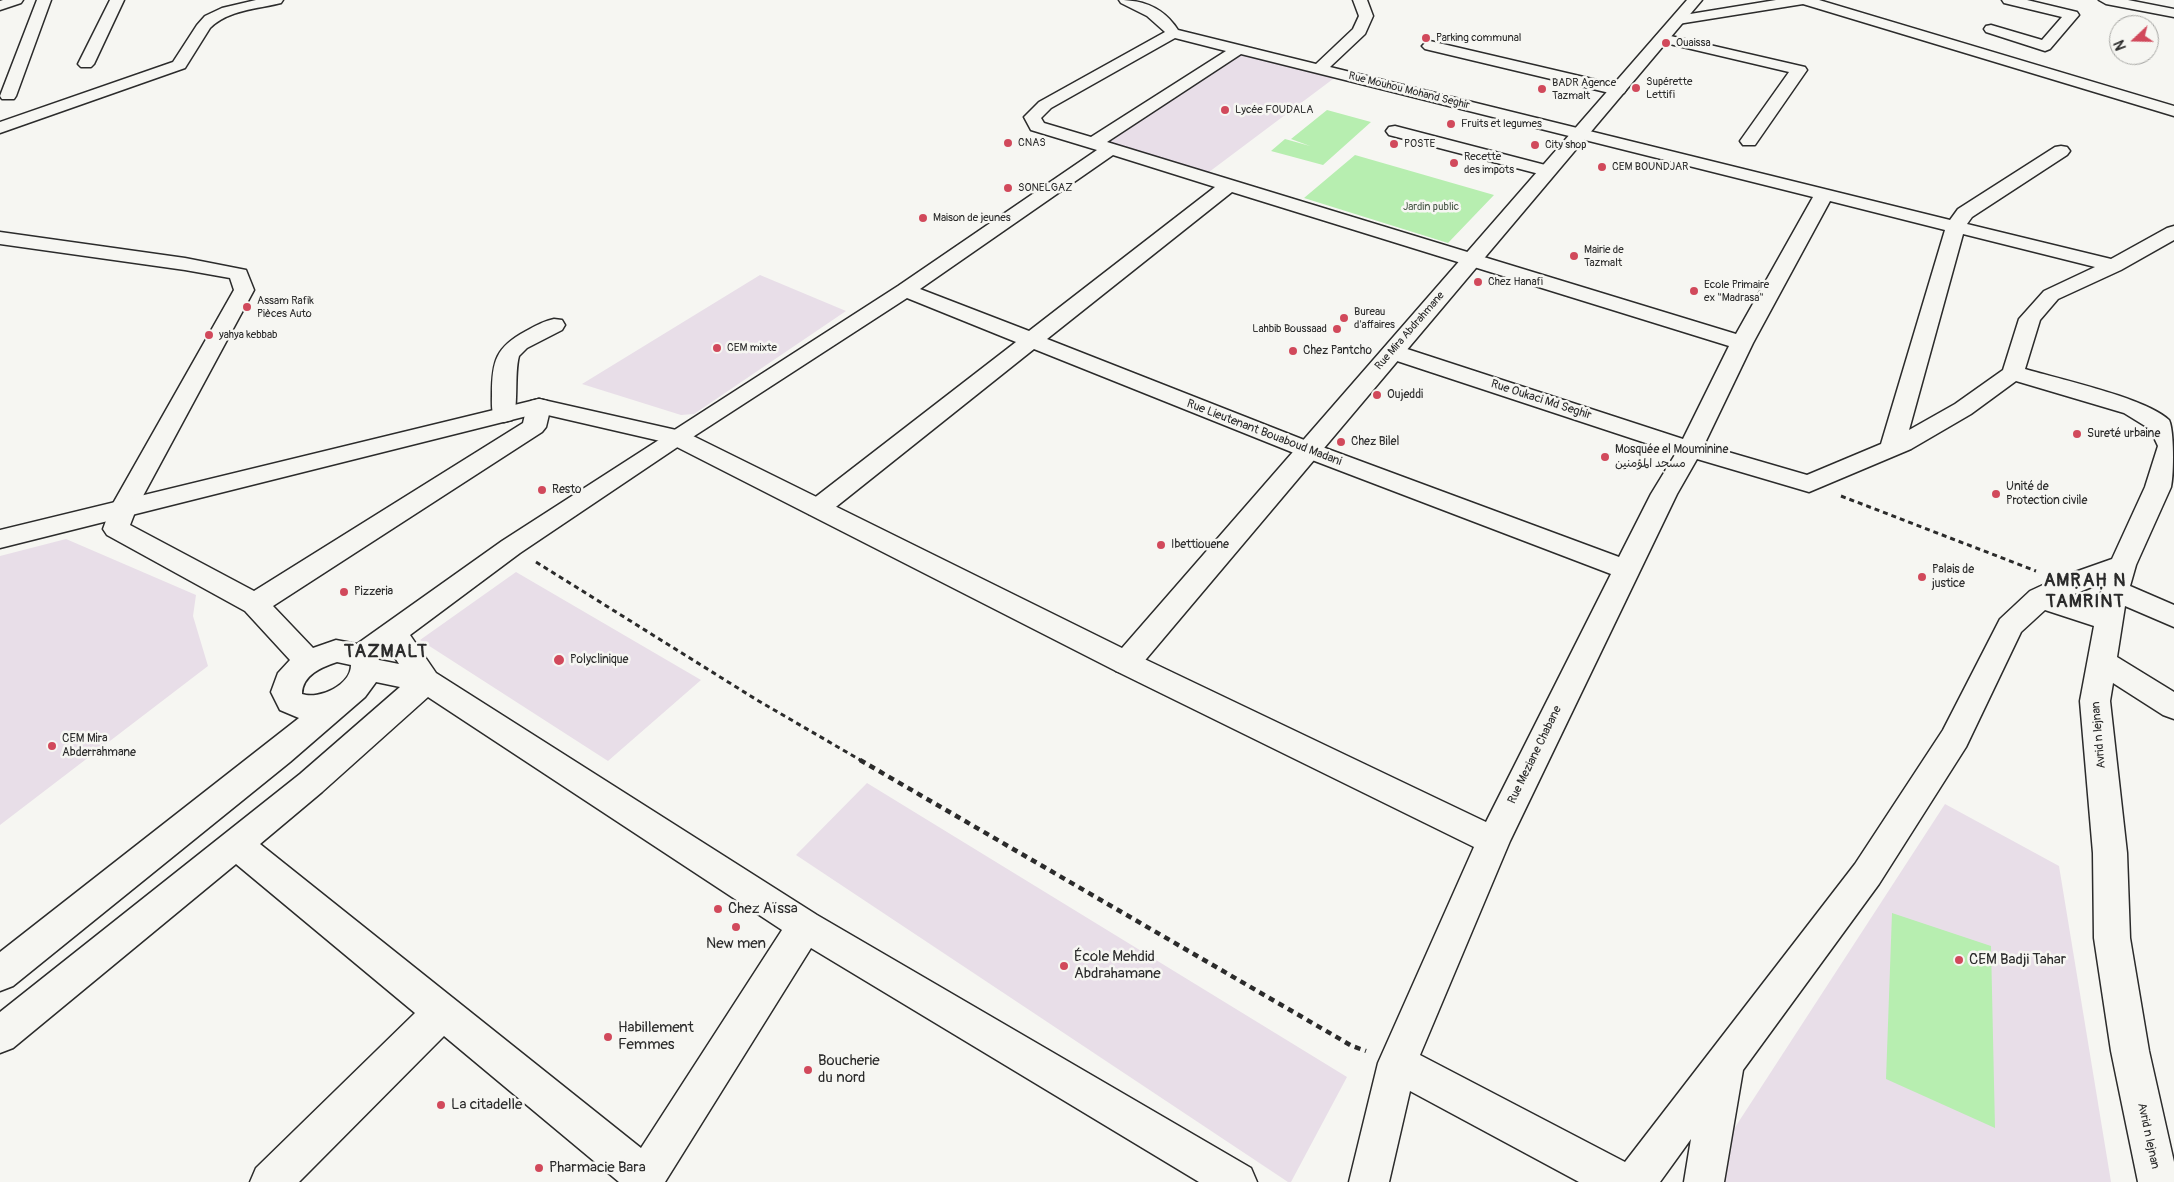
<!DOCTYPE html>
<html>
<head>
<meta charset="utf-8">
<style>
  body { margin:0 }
  #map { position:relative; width:2174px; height:1182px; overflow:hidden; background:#f6f6f2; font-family:Pangolin,sans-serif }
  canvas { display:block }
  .north { position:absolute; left:2109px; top:15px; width:50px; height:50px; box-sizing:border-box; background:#f6f6f2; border:1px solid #a5a5a2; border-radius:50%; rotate:249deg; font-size:14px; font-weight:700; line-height:20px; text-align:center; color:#2b2b2b }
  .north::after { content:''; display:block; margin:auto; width:18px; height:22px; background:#d1495b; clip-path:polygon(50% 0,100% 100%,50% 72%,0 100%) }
</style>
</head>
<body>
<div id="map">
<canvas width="2174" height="1182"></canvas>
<div class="north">N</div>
</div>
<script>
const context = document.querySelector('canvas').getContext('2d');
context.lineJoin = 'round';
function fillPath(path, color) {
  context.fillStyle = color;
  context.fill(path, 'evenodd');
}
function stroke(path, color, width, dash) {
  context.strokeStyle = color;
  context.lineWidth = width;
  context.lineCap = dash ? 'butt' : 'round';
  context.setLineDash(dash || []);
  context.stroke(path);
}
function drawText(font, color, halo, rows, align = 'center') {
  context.font = font + ' Pangolin,"Playpen Sans Arabic",sans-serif';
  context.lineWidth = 5;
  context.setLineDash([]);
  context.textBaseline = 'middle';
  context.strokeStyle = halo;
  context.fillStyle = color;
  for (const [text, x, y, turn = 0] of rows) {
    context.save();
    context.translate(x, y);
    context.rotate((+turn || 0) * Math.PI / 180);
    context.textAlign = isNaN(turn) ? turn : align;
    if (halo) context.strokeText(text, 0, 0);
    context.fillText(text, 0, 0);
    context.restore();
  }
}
fillPath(new Path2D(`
  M1239,53L1337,76L1209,172L1108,143Z
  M760,275L846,311L694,414L681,415L582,384Z
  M66,539L196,595L193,616L208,666L0,825V556Z
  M516,572L701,680L608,761L420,640Z
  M867,783L1347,1077L1291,1182H1288L796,855Z
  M1945,804L2059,866L2111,1182H1717L1719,1152Z`), '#e8dee8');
fillPath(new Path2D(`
  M1327,110L1371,122L1323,165L1271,151L1285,139L1310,146L1291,139Z
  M1355,155L1494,195L1448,243L1304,198Z
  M1892,913L1991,946L1995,1128L1886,1079Z`), '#b7eeb0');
const minor = new Path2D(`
  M3,0H23L21,3L0,10V1Z
  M37,0H51L16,96L14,99H2L0,96Z
  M110,0H124L94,64L91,67H81L78,64Z
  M256,0H283L281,3C257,9 228,10 210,28L185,68L0,133V122L173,62L197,25L205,16L222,8Z
  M1119,0C1144,0 1164,8 1178,30L1316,64L1353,29L1359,16L1353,0H1367L1373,16L1365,34L1330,67L1950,220L1958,209L2055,147L2061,146L2067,147L2070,151L2067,155L1972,217L1967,224L2111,259L2167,228L2174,226V240L2121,270L2058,299L2040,320L2025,369C2059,379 2146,398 2169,420C2174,430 2174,473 2171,487L2136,565L2130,586L2174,605V627L2125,606L2117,657L2174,692V719L2163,715L2113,683L2110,701L2127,853L2130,938L2149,1051L2174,1162V1182H2138L2111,1051L2094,938L2093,853L2080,701L2094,626L2045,610L2021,632L1966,747L1879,884L1743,1070L1724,1182H1684L1691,1139L1660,1182H1579L1410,1091L1389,1182H1349L1378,1063L1474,847L1116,671L1111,663L1116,655L1126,652L1136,655L1486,822L1611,574L1299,455L1034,349L827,514L818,516L809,514L805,508L809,502L1016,342L907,298L685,442L520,553L410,635L436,673L817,915L1251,1168L1257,1182H1199L811,948L665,1182H619L444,1036L299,1182H250L256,1168L415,1013L236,864L13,1048L0,1053V1012L300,774L400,687L376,682L365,697L290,762L13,986L0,991V952L299,718L280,710L271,692L278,673L290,660L245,611L107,535L103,529L111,507L234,290L230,278L185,270L0,244V232L185,258L246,270L254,290L137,507L130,525L254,591L523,423L527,406L531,401L539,399L547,401L551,406L546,427L542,432L273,606L313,648L336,640L357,644L502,541L898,286L1097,150L1031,130L1024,117L1039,102L1165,32L1147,16L1121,3ZM1175,38L1226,51L1091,137L1044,123L1041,118L1051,108ZM1241,54L1813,197L1736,334L1107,142ZM1113,155L1215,187L1029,331L920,289ZM1232,192L1729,346L1683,439L1401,347L1393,345L1385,347L1382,352L1385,357L1676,453L1651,494L1619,557L1317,445L1047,339ZM1830,201L1945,230L1881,444L1807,475L1704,445L1753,343ZM1963,234L2095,267L2044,291L2019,319L2003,370L1955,404L1909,430ZM2016,381L2124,413L2150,429L2158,446L2145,487L2112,559L2058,578L2030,591L2000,619L1943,730L1855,864L1625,1162L1420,1055L1510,841L1677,494L1697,459L1809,492L1911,449L1971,414ZM2104,582L2097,607L2067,597ZM390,650L399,664L379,660L378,659ZM337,662L351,665C351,685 319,700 302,694C302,675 322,667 337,662ZM428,697L782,930L641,1148L260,844L322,792Z
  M1776,0H1819L2174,106V116L1803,4L1678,24L1673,23L1671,20L1673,17L1678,16Z
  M2002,0H2027L2077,12L2079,15L2050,49L2045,51L1986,32L1984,29L1986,26L1991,25L2042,40L2062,17L2004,3Z
  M1662,34L1805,67L1807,70L1755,145H1743L1740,141L1789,72L1657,41L1655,38L1657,35Z
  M1430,41L1618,85L1624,87L1626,90L1624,93L1618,95L1425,49L1422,46L1425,43Z
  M1395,126L1553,167L1556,171L1553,175L1547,176L1389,135L1386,131L1389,127Z
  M554,319L562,320L565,325L562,330L527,348L519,356C514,373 519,410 512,420L504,422L496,420C491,413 492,403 492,394C492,361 496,347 526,331C535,326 544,321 554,319Z`);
const major = new Path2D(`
  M1687,0H1702L1136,671L1126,674L1116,671L669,443L539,413L0,548V530L539,399L685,432L1122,648Z
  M2099,0H2128L2174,9V17L2106,4Z`);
stroke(minor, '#2b2b2b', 3);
stroke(major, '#2b2b2b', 3);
stroke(new Path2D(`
  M1841,496L2036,571
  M536,562L757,700L862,761`), '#2b2b2b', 3, [5, 4]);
stroke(new Path2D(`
  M860,760L1352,1046L1366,1051`), '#2b2b2b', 4.5, [6, 5]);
fillPath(minor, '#f6f6f2');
fillPath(major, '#f6f6f2');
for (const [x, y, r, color] of [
  [1426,38,5,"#d1495b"],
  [1666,43,5,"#d1495b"],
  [1636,88,5,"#d1495b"],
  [1542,89,5,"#d1495b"],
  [1225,110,5,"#d1495b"],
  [1451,124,5,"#d1495b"],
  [1008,143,5,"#d1495b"],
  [1394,144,5,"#d1495b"],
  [1535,145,5,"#d1495b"],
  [1454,163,5,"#d1495b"],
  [1602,167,5,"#d1495b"],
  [1008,188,5,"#d1495b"],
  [923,218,5,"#d1495b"],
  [1574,256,5,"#d1495b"],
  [1478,282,5,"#d1495b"],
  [1694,291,5,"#d1495b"],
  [247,307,5,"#d1495b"],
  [1344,318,5,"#d1495b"],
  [1337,329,5,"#d1495b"],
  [209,335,5,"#d1495b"],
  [717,348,5,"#d1495b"],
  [1293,351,5,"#d1495b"],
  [1377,395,5,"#d1495b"],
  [2077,434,5,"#d1495b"],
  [1341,442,5,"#d1495b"],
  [1605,457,5,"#d1495b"],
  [542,490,5,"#d1495b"],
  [1996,494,5,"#d1495b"],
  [1161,545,5,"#d1495b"],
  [1922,577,5,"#d1495b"],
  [344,592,5,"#d1495b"],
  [559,660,6,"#d1495b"],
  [52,746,5,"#d1495b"],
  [718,909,5,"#d1495b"],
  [736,927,5,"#d1495b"],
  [1959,960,5,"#d1495b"],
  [1064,966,5,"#d1495b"],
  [608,1037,5,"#d1495b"],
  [808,1070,5,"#d1495b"],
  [441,1105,5,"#d1495b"],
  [539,1168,5,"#d1495b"]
]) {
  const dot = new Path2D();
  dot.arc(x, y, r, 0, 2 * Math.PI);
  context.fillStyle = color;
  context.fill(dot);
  stroke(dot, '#f6f6f2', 2);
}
drawText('11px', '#2b2b2b', '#f6f6f2', [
  ["Parking communal",1436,38],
  ["Ouaissa",1676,43],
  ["Supérette",1646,82],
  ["Lettifi",1646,95],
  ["BADR Agence",1552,83],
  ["Tazmalt",1552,96],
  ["Lycée FOUDALA",1235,110],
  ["Fruits et legumes",1461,124],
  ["CNAS",1018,143],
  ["POSTE",1404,144],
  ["City shop",1545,145],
  ["Recette",1464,157],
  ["des impots",1464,170],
  ["CEM BOUNDJAR",1612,167],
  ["SONELGAZ",1018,188],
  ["Maison de jeunes",933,218],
  ["Mairie de",1584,250],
  ["Tazmalt",1584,263],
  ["Chez Hanafi",1488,282],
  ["Ecole Primaire",1704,285],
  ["ex \"Madrasa\"",1704,298],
  ["Assam Rafik",257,301],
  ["Pièces Auto",257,314],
  ["Bureau",1354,312],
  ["d'affaires",1354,325],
  ["Lahbib Boussaad",1327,329,"right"],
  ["yahya kebbab",219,335],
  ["CEM mixte",727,348]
], 'left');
drawText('11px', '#2b2b2b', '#f6f6f2', [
  ["Rue Mouhou Mohand Seghir",1409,91,14],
  ["Rue Mira Abdrahmane",1410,331,-49]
]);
drawText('11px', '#4e5c4c', '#f6f6f2', [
  ["Jardin public",1431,207]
]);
drawText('12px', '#2b2b2b', '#f6f6f2', [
  ["Chez Pantcho",1303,351],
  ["Oujeddi",1387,395],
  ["Sureté urbaine",2087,434],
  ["Chez Bilel",1351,442],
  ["Mosquée el Mouminine",1615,450],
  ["مسجد المؤمنين",1615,464],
  ["Unité de",2006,487],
  ["Protection civile",2006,501],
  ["Resto",552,490],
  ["Ibettiouene",1171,545],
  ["Palais de",1932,570],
  ["justice",1932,584],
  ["Pizzeria",354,592],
  ["Polyclinique",570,660],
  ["CEM Mira",62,739],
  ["Abderrahmane",62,753]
], 'left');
drawText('12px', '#2b2b2b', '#f6f6f2', [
  ["Rue Oukaci Md Seghir",1541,400,18],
  ["Rue Lieutenant Bouaboud Madani",1264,433,21],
  ["Avrid n lejnan",2099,735,-95],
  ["Rue Meziane Chabane",1535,755,-64],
  ["Avrid n lejnan",2148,1136,78]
]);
drawText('15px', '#2b2b2b', '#f6f6f2', [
  ["Chez Aïssa",728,909],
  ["New men",736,944,"center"],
  ["École Mehdid",1074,957],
  ["Abdrahamane",1074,974],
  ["CEM Badji Tahar",1969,960],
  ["Habillement",618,1028],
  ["Femmes",618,1045],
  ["Boucherie",818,1061],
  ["du nord",818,1078],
  ["La citadelle",451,1105],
  ["Pharmacie Bara",549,1168]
], 'left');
context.letterSpacing = '1px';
drawText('bold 18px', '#2b2b2b', '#f6f6f2', [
  ["AMṚAḤ N",2085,581],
  ["TAMRINT",2085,602],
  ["TAZMALT",386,652]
]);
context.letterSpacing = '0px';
</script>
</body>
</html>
